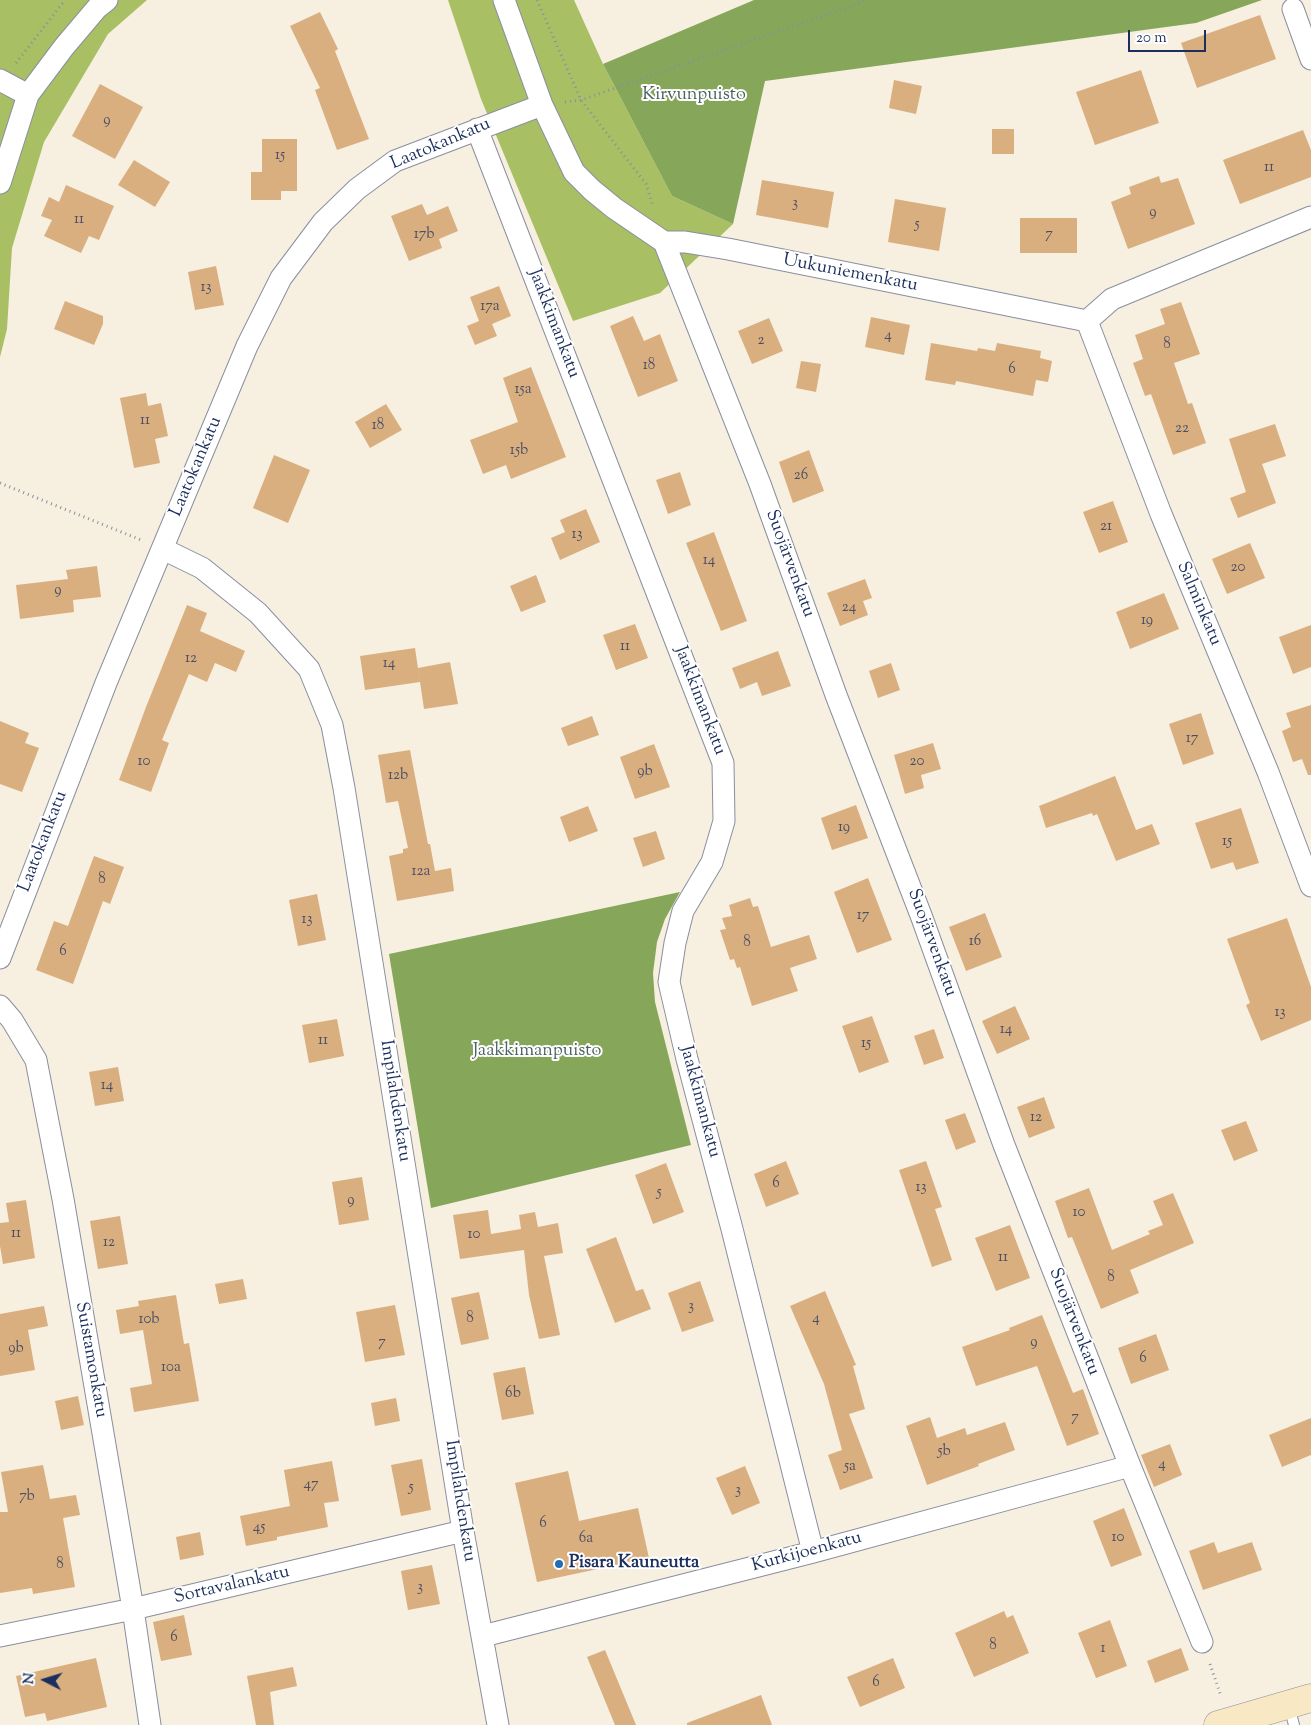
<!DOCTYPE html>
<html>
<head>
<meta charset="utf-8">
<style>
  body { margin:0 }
  #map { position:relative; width:1311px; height:1725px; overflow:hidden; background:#f7efe0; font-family:"Sorts Mill Goudy",serif }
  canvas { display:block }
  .north { position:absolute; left:20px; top:1655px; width:50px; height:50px; -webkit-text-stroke:4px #fff; paint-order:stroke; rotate:275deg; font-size:14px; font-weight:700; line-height:20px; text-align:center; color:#1b2f5e }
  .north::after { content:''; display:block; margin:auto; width:18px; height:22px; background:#1b2f5e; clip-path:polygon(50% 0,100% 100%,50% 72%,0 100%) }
  .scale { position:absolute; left:1128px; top:30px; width:78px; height:22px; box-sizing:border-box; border:2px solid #1b2f5e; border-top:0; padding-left:6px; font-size:15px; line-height:18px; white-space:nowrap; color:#1b2f5e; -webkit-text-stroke:4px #fff; paint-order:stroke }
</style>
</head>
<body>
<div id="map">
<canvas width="1311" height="1725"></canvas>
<div class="north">N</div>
<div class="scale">20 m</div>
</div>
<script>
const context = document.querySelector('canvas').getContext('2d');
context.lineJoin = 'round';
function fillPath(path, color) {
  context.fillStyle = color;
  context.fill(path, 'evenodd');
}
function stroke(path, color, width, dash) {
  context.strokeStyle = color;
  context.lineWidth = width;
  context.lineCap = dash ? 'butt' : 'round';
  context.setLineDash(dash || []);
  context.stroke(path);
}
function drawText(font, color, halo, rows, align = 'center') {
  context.font = font + ' "Sorts Mill Goudy",serif';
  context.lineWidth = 4;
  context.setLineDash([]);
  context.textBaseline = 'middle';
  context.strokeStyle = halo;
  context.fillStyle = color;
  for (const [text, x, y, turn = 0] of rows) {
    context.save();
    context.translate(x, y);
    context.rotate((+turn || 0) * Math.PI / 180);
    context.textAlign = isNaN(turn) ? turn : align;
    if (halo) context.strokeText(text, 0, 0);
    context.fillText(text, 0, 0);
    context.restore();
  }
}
fillPath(new Path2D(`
  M0,0H147L108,34L44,142L12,248L7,329L0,357Z
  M448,0H574L603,64L672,196L733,224L660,293L573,321L481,99Z`), '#a8bf64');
fillPath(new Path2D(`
  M754,0H1262L1196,23L765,81L733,224L672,196L603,64Z
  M680,892L665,919L657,942L653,973L655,1002L691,1145L431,1208L389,954Z`), '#86a65a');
fillPath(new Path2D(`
  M320,12L338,49L335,51L369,139L337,150L315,90L320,88L290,26Z
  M1260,15L1276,59L1197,88L1181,43Z
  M1141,70L1159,123L1095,145L1076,92Z
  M894,80L922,86L916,114L889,108Z
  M100,84L143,107L115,159L72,136Z
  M992,129H1014V154H992Z
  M1303,130L1311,150V177L1240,204L1223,160Z
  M262,139H297V191H281V200H251V172H262Z
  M134,160L170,182L155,207L118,185Z
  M1159,176L1161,183L1178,178L1195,224L1128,249L1111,202L1131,194L1129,187Z
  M762,180L834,192L828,228L756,215Z
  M66,185L114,206L99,240L89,236L81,253L44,236L52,220L41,216L49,197L59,202Z
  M895,199L946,208L939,251L888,242Z
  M422,204L427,215L448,206L458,231L439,239L442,248L409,261L391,216Z
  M1020,218H1077V253H1020Z
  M216,266L224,305L195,310L188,272Z
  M499,286L511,316L492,324L497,336L475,345L467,326L479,321L470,297Z
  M65,301L103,316V324L94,345L54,329Z
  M1181,302L1200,354L1174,363L1188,404L1192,403L1206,443L1173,455L1151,394L1145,396L1133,363L1143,359L1135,335L1165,324L1160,309Z
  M633,316L644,341L660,334L678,381L638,397L610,326Z
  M871,317L910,325L904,355L865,347Z
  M769,318L783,351L752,364L738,331Z
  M931,343L977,351L978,348L995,351L997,343L1041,351L1040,358L1052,361L1048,382L1036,380L1033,396L956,381L955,385L925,380Z
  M801,361L821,364L816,392L796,388Z
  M531,367L566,457L511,479L506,465L483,474L470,440L518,422L503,378Z
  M146,393L148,406L161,403L168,436L155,439L160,463L134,468L120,398Z
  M386,404L402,430L370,448L355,422Z
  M1275,424L1286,456L1262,464L1276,503L1238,518L1230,498L1246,492L1229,439Z
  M809,450L824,491L793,503L779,462Z
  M274,455L310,470L288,523L253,508Z
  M680,472L691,505L668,514L656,480Z
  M1113,501L1128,542L1099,553L1083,512Z
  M586,509L600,542L560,560L551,538L565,532L560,520Z
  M714,532L747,621L721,631L686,543Z
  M1250,543L1265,578L1227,594L1212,559Z
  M97,566L101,597L73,600L74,612L20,619L16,585L68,579L66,570Z
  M536,575L546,602L521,612L510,586Z
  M865,579L872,598L863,601L868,615L840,626L827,593Z
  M1164,593L1179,629L1130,649L1116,612Z
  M187,605L207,613L200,631L245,651L236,672L215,663L207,682L189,674L162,740L169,743L151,792L119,780L146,707Z
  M635,624L648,658L616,670L603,635Z
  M1311,625V667L1293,674L1279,637Z
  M415,648L420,682L365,690L360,656Z
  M778,651L791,686L762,696L757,682L740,689L732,668Z
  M450,662L458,704L424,709L418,668Z
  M891,663L900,690L878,698L869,671Z
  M1311,705V775H1308L1302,759L1293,762L1282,731L1291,727L1286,713Z
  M1201,713L1214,754L1183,765L1169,724Z
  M592,716L599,735L568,746L561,728Z
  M0,721L29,733L25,743L39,748L22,792L0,784Z
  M933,743L941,769L921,775L924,788L905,794L894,755Z
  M654,744L670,787L635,799L620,757Z
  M410,750L428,844H430L435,871L451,868L454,891L397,901L389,856L403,853V849L408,848L398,801L386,803L378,755Z
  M1115,776L1136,830L1152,824L1160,844L1116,861L1097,814L1093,816L1092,813L1046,828L1039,806Z
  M856,805L868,838L832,850L821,818Z
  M588,806L598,831L569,842L560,817Z
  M1241,808L1259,863L1236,870L1233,862L1211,869L1195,823Z
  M656,831L665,859L643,867L633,838Z
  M94,856L124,867L110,904L103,901L73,984L36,970L54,921L68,926Z
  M868,878L892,940L857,953L834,892Z
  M317,894L326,940L298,946L289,900Z
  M750,898L753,907L758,906L771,947L809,935L817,959L790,968L798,991L752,1006L740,967L737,968L734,959L730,960L720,930L726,929L722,918L732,916L729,905Z
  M985,913L1002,957L966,971L949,927Z
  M1287,918L1311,987V1020L1261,1041L1246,1005L1250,1003L1227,939Z
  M1015,1006L1030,1039L997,1054L982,1021Z
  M872,1016L889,1062L859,1073L842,1026Z
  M337,1019L344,1056L309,1063L302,1025Z
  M934,1029L944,1058L924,1065L914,1036Z
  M118,1067L124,1101L95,1106L89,1072Z
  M1044,1097L1055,1128L1029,1138L1017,1107Z
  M965,1113L976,1142L956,1150L945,1120Z
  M1246,1121L1258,1151L1234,1161L1221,1130Z
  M786,1161L799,1194L766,1207L754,1174Z
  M926,1161L942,1207L935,1209L952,1260L932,1267L899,1170Z
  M666,1163L684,1212L653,1224L635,1175Z
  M362,1177L369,1220L339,1225L332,1182Z
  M1089,1188L1112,1250L1150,1234L1148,1231L1163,1225L1153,1201L1173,1193L1194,1243L1130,1270L1139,1293L1101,1309L1072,1237L1068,1238L1055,1201Z
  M26,1200L35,1258L3,1264L0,1246V1223L9,1222L6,1203Z
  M488,1210L491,1234L521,1229L519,1215L535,1212L538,1227L558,1223L563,1253L544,1256L560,1335L539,1339L529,1295L524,1250L460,1259L453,1215Z
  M120,1216L128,1264L98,1269L90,1221Z
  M1010,1225L1030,1278L996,1291L975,1238Z
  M616,1237L636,1291L643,1289L651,1309L615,1323L586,1249Z
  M243,1279L247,1299L219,1304L215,1284Z
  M700,1281L714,1321L682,1332L668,1293Z
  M825,1291L856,1365L853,1366L865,1409L849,1414L873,1478L840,1490L828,1455L842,1450L824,1384L790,1306Z
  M479,1292L489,1339L461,1345L451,1298Z
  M176,1295L184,1344L189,1343L199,1401L134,1412L130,1388L152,1384L143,1330L120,1334L116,1310L139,1306L138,1301Z
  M395,1305L405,1355L365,1362L356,1312Z
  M44,1306L48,1326L28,1330L35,1370L0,1376V1314Z
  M1042,1315L1073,1393L1083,1389L1099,1434L1067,1446L1037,1366L976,1386L962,1347L1010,1330L1009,1328Z
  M1156,1334L1169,1370L1131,1384L1118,1348Z
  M525,1367L534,1414L502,1420L493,1373Z
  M78,1396L84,1425L61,1430L55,1401Z
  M396,1398L400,1421L375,1426L371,1403Z
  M930,1417L937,1438L965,1428L967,1435L1005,1422L1015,1450L978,1464L979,1466L927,1485L906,1426Z
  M1311,1418V1455L1282,1467L1269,1435Z
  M1170,1444L1182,1475L1154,1487L1141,1455Z
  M422,1459L431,1510L401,1516L391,1465Z
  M332,1461L339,1501L324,1503L328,1527L277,1537V1540L246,1546L240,1516L290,1506L284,1470Z
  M43,1465L50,1499L76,1495L80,1515L63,1518L75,1587L33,1594L32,1588L0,1593V1512H8L1,1472Z
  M745,1466L760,1503L732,1515L716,1478Z
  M568,1471L579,1521L638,1508L649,1558L537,1582L515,1483Z
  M1124,1508L1142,1555L1111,1567L1093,1521Z
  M200,1532L204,1555L180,1560L176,1537Z
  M1214,1542L1218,1553L1252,1542L1262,1570L1203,1590L1189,1551Z
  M432,1565L440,1604L408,1610L401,1571Z
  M1004,1611L1007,1618L1013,1615L1029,1653L974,1677L955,1633Z
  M184,1615L192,1655L161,1661L153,1622Z
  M1110,1620L1127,1666L1096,1678L1078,1633Z
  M1181,1648L1189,1670L1155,1683L1147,1661Z
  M605,1650L636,1725H615L587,1657Z
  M96,1658L107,1707L47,1721L45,1713L25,1717L16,1676Z
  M893,1658L905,1688L860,1707L847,1677Z
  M293,1667L297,1686L270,1692L274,1725H256L247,1676Z
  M761,1695L772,1725H687V1723Z`), '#d9af80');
const lane = new Path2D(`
  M1289,1706L1294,1725`);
const street = new Path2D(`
  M504,0L542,105L574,172L592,190L614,208L664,242H685L728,249L1087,321L1112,299L1311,217
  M1293,9L1311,59
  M0,80L28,95
  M477,129L723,763L724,821L712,862L683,911L675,943L669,982L687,1059L732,1229L813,1552
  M0,183L28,95L64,47L97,8L107,0
  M664,242L760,484L836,695L922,918L1004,1145L1130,1466L1202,1642
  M1087,321L1161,514L1268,772L1311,886
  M163,549L202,568L258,613L309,669L332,725L344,788L463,1531L498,1725
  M0,958L106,683L247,346L281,278L323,222L357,189L395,161L542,105
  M0,1006L12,1020L36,1060L63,1199L133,1609L150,1725
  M0,1636L133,1609L463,1531
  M483,1636L813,1552L1130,1466`);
const secondary = new Path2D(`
  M1218,1725L1311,1698`);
stroke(lane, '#898f9f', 12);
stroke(street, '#898f9f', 23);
stroke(secondary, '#898f9f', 29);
stroke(new Path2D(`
  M537,0L581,100L646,184L653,206
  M16,63L65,0
  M565,102L581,100L868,0
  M0,483L141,540
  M1210,1664L1221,1696`), '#898f9f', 3, [1, 4]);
stroke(lane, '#fff', 10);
stroke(street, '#fff', 21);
stroke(secondary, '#f8e8c3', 28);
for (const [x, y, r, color] of [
  [559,1564,5,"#1f6fb2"]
]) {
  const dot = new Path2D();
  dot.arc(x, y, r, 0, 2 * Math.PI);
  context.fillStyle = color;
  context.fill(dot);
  stroke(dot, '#fff', 2);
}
drawText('15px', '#4a4f66', null, [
  ["9",107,121],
  ["15",280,156],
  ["11",1269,168],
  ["3",795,204],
  ["9",1153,213],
  ["11",79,220],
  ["5",917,225],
  ["17b",424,235],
  ["7",1049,235],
  ["13",206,288],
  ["17a",490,307],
  ["4",888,336],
  ["2",761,341],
  ["8",1167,345],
  ["18",649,366],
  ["6",1012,370],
  ["15a",523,390],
  ["11",145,421],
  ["18",378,426],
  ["22",1182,429],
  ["15b",519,451],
  ["26",801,476],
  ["21",1106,527],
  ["13",577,535],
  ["14",709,561],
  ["20",1238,568],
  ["9",58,591],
  ["24",849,608],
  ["19",1147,621],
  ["11",625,647],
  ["12",191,659],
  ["14",389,664],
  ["17",1192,739],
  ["10",144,762],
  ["20",917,762],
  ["9b",645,772],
  ["12b",398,776],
  ["19",844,828],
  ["15",1227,842],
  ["12a",421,872],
  ["8",102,880],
  ["17",863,916],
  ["13",307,920],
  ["16",975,942],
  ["8",747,943],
  ["6",63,952],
  ["13",1280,1013],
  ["14",1006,1030],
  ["11",323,1041],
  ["15",866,1044],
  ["14",107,1086],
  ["12",1036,1118],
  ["6",776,1184],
  ["13",921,1188],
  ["5",659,1193],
  ["9",351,1201],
  ["10",1079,1213],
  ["11",16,1234],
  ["10",474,1235],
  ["12",109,1243],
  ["11",1003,1258],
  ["8",1111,1278],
  ["3",691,1307],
  ["8",470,1319],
  ["4",816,1319],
  ["10b",149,1320],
  ["7",382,1343],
  ["9",1034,1343],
  ["9b",16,1349],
  ["6",1143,1359],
  ["10a",171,1368],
  ["6b",513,1394],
  ["7",1075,1418],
  ["5b",944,1452],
  ["4",1162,1465],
  ["5a",850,1467],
  ["47",311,1485],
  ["5",411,1488],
  ["3",738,1491],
  ["7b",27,1497],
  ["6",543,1524],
  ["45",259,1528],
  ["10",1118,1538],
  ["6a",586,1539],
  ["8",60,1565],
  ["3",420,1588],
  ["6",174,1638],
  ["8",993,1646],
  ["1",1103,1649],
  ["6",876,1683]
]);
drawText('18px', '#4c6160', '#fff', [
  ["Kirvunpuisto",694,96],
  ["Jaakkimanpuisto",537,1052]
]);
drawText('18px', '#1b2f5e', '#fff', [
  ["Laatokankatu",441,145,-23],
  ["Uukuniemenkatu",850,274,11],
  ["Jaakkimankatu",553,324,69],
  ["Laatokankatu",197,467,-67],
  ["Suojärvenkatu",789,564,70],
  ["Salminkatu",1198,604,67],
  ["Jaakkimankatu",699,701,69],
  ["Laatokankatu",44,842,-69],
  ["Suojärvenkatu",931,943,70],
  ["Impilahdenkatu",394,1101,81],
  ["Jaakkimankatu",699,1102,75],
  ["Suojärvenkatu",1073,1322,69],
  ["Suistamonkatu",90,1360,80],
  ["Impilahdenkatu",459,1501,81],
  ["Kurkijoenkatu",807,1553,-15],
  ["Sortavalankatu",232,1586,-13]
]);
drawText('bold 18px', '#1b2f5e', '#fff', [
  ["Pisara Kauneutta",569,1564]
], 'left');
</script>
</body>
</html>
